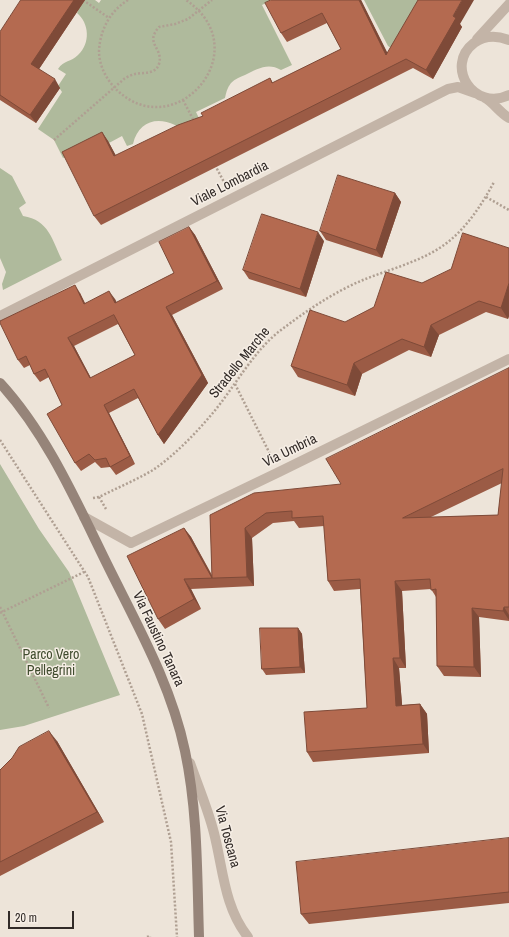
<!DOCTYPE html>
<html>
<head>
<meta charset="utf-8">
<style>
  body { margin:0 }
  #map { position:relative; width:509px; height:937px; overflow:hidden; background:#ede4d9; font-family:"Archivo Narrow",sans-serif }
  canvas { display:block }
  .scale { position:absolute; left:8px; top:911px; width:66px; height:18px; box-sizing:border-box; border:2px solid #312a27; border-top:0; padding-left:5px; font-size:12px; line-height:14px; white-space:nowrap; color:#312a27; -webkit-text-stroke:3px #f6eee5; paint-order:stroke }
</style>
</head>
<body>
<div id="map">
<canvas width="509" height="937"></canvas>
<div class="scale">20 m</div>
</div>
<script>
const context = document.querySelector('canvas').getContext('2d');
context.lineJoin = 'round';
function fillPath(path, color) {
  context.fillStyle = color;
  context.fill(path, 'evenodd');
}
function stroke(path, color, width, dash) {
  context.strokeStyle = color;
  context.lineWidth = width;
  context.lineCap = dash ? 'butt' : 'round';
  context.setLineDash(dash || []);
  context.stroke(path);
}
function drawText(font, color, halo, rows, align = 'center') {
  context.font = font + ' "Archivo Narrow",sans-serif';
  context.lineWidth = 3;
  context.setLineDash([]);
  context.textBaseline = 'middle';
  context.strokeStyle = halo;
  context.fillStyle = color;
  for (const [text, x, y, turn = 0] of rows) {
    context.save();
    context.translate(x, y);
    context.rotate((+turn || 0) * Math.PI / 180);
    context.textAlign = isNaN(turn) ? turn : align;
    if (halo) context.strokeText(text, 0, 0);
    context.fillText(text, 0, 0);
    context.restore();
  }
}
fillPath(new Path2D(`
  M71,0H95L99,3L101,0H272L262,5L292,65L281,70C268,62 257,69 245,75C240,77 235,79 231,83C227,88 226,93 225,98L196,112L218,157L175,125C156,116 138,122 133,144L127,146L122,136L109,143L104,138L63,158L54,140L38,129L62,92L58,86L66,74L58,69C64,60 71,62 78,55C91,43 89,23 77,13L78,11Z
  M364,0H430L399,53L388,46Z
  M0,168L12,176L26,203L19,208L23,216C49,220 52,240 62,260L3,290L2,284L6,272L0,258Z
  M0,464L39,529L69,572L120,695L24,726L0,730Z`), '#afba9c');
stroke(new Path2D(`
  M83,0L109,18
  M128,0C110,11 100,30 99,51C99,66 107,81 118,91C176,145 259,50 186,0
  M183,100L194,121
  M54,140L124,79C127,77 131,75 135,74C144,72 155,75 159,64C164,48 144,44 159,27L175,24L188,19L212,0
  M215,165L225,184
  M486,197L509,210
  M235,384L272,458
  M0,440L88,577L142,714L171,842L177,937
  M99,497L106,509
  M93,498L99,497C117,488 136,480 153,470C175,455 195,434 212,414C234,388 254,350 281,330C306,311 334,292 363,280C390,269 420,262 444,245C466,229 481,206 494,182
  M0,607L49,708
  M0,613L84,572
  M147,937L150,936V937`), '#af9f92', 2.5, [2, 2]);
stroke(new Path2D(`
  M477,39L509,4
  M509,40C496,35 485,35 474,43C444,66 474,112 509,95
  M485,98C494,103 499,112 509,118
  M0,316L448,89L458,87L475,93
  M84,517L131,543L279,472L509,359
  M190,763C198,786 208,809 214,833C223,868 224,907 248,937`), '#c3b4a7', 10);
stroke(new Path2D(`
  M0,383C47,434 77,503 107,564C137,625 171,684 185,751C198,812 197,875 199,937`), '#968479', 10);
fillPath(new Path2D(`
  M21,0H85L39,69L60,88L36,123L0,100V32Z
  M271,0H361L387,53L460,24L462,27L433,79L413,68L101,225L94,216L102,132L108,141L116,156L203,116L270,78L273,83L341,49L327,23L287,42L281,33Z
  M395,193L401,202L382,258L326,240L320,231Z
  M189,227L195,235L223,289L172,315L208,383L164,444L158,435L138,398L109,413L135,464L116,475L110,467L101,468L95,462L81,471L75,463L62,405L49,377L40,382L34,374L30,365L24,368L18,360L80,293L85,303L115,299L116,303L174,273ZM118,324L135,355L91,378L74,346Z
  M324,241L306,297L249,279L243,270Z
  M509,248V316L508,319L486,312L439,335L431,357L409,350L362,374L355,396L298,377L291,366L422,283Z
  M509,368V621L479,617L481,677L444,676L437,666L436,597L431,589L402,591L406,668H399L402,705L420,704L427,714L429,753L313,762L307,752L367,708L360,589L334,591L328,581L324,526L299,528L294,521L273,523L252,538L254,586L191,589L201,609L165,629L158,619L184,528L191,537L212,575L210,515L341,484ZM502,483L498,515L431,517Z
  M298,628L302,634L305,673L266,675L262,669Z
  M57,741L104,822L0,876V770Z
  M509,838V903L309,924L301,914Z`), '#9b5b45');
fillPath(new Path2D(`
  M74,0H85L37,72L31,64Z
  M359,0H361L393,64L386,55Z
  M462,0H474L460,24L462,27L433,79L426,70L453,16Z
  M55,79L60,88L36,123L30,115Z
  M102,132L108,141L121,165L114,156Z
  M395,193L401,202L382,258L376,250Z
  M189,227L195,235L223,289L217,281Z
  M318,232L324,241L306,297L300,289Z
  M509,283V316L508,319L501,308Z
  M75,285L80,293L89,312L84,304Z
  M109,291L115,299L121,311L115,303Z
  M166,307L172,315L208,383L164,444L158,435Z
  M431,325L439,335L431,357L424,347Z
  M68,338L74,346L95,386L90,378Z
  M354,363L362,374L355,396L347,385Z
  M104,405L109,413L135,464L130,456Z
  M184,528L191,537L213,578H212Z
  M245,528L252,538L254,586L247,577Z
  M184,579L191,589L201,609L194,599Z
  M395,581L402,591L406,668L400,658Z
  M504,607L509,615V620L503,611Z
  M472,608L479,617L481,677L474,667Z
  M298,628L302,634L305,673L300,667Z
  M393,658L399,668L403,715L396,706Z
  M420,704L427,714L429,753L423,744Z
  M49,731L57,741L104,822L97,812Z`), '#7e4a38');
const building = new Path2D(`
  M21,0H74L31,64L55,79L30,115L0,95V32Z
  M271,0H359L386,55L418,0H462L453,16L456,18L426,70L406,59L94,216L62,152L102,132L114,156L178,125L203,116L201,113L270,78L272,83L341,49L322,13L281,33L265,3Z
  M338,175L395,193L376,250L320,231Z
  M262,214L318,232L300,289L243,270Z
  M189,227L217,281L166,307L202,375L158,435L134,389L104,405L130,456L110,467L106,458L95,460L89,454L75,463L47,414L62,405L45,369L34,374L26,356L18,360L0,323V321L75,285L84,304L109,291L115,303L174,273L159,242ZM114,315L135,355L90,378L68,338Z
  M463,233L509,248V283L501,308L479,301L431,325L424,347L402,339L354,363L347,385L291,366L310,310L345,322L374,307L386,272L422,283L451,269Z
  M509,368V607H504L503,611L472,608L474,667L437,666L436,589L431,590L430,579L395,581L400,658H393L396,706L420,704L423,744L307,752L304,712L367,708L360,579L328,581L323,516L292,518V511L266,513L245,528L247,577L184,579L194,599L158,619L127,556L184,528L212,578L210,515L254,493L341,484L326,459ZM503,469L498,515L403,518Z
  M260,628H298L300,667L262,669Z
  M49,731L97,812L0,862V770L12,758L19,747Z
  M509,838V892L301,914L296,862Z`);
fillPath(building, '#b46a50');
stroke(building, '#7e4a38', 1);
drawText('14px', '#312a27', '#f6eee5', [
  ["Viale Lombardia",230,184,-27],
  ["Stradello Marche",240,363,-51],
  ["Via Umbria",290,451,-26],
  ["Via Faustino Tanara",158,639,65],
  ["Via Toscana",227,837,75]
]);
drawText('14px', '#404c2e', '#f6eee5', [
  ["Parco Vero",51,655],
  ["Pellegrini",51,671]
]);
</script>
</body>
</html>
